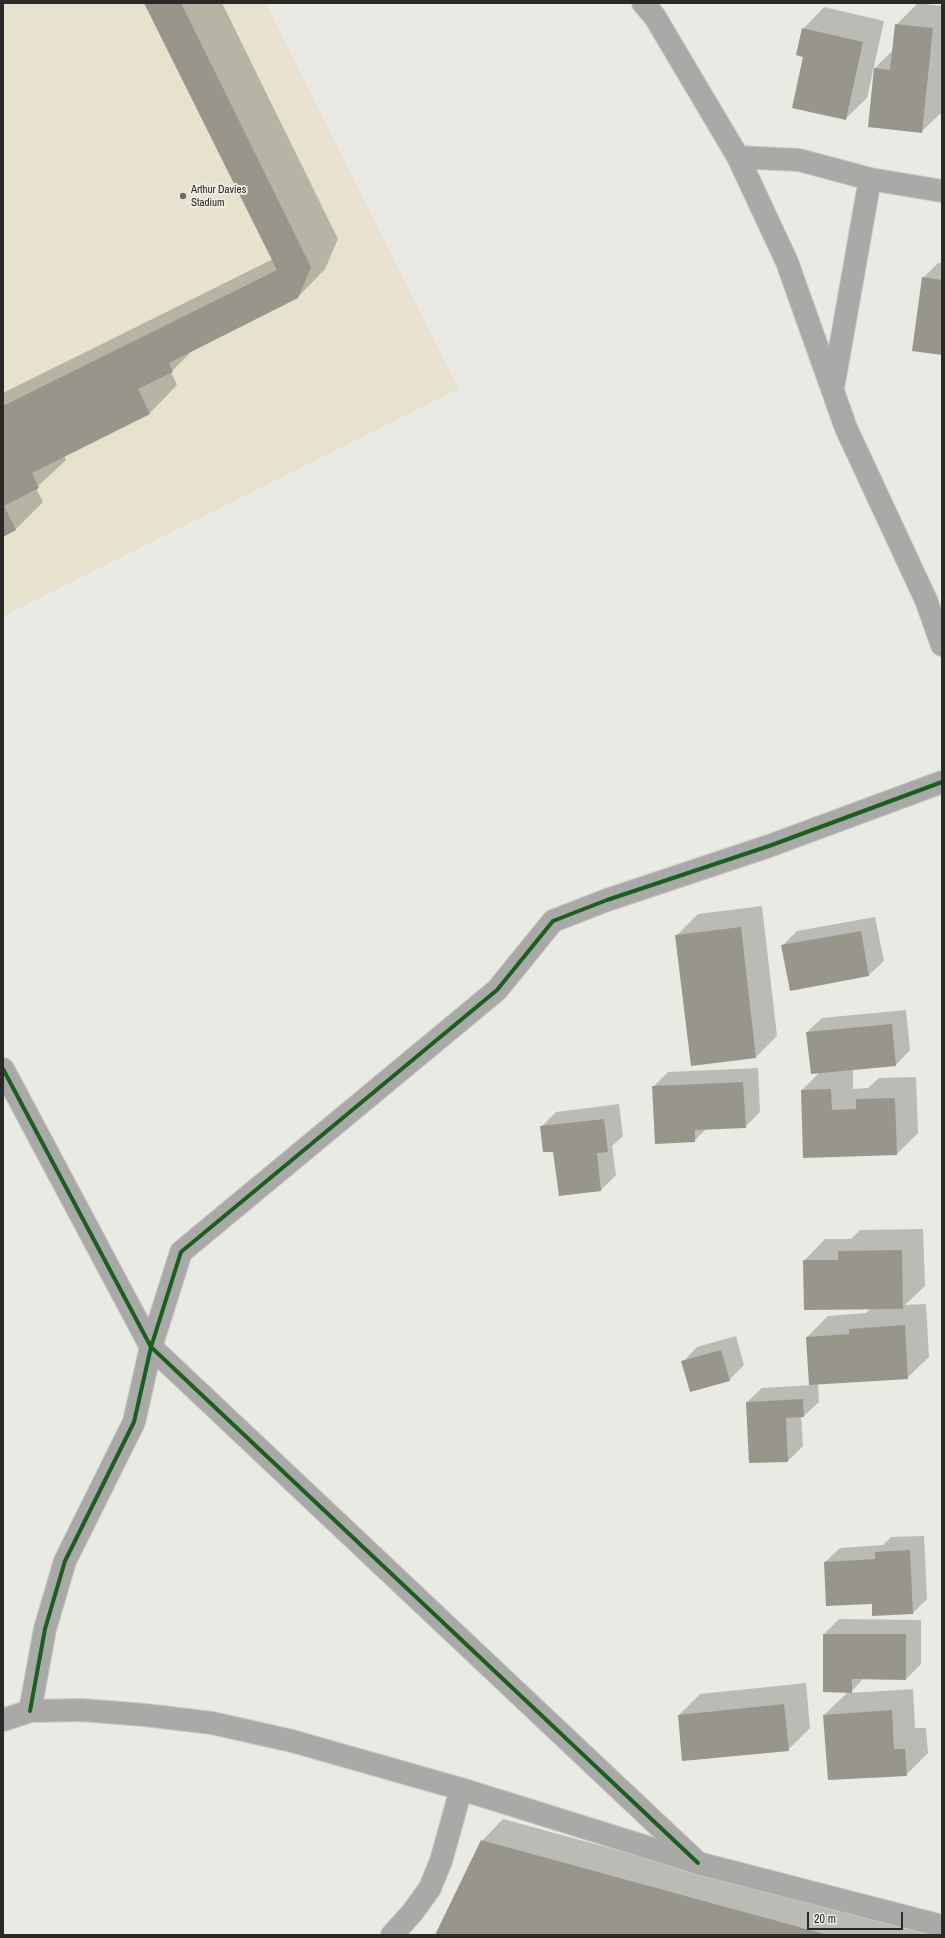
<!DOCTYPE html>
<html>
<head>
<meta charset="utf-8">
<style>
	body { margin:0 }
	#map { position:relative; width:945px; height:1938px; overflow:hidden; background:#eaeae4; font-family:"Archivo Narrow",sans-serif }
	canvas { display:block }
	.frame { position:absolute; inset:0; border:4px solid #2a2925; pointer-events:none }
	.scale { position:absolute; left:807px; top:1912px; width:96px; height:18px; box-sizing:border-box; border:2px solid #2a2925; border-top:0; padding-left:5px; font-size:12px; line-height:14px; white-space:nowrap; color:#2a2925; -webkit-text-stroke:3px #eeece0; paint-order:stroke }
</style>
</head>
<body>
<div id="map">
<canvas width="945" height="1938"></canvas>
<div class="frame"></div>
<div class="scale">20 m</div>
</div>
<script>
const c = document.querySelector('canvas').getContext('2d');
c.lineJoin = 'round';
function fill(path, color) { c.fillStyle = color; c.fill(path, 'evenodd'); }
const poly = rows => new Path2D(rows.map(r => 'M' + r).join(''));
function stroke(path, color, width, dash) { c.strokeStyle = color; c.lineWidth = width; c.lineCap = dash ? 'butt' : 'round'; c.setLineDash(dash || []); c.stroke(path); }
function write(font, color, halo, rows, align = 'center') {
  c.font = font + ' "Archivo Narrow",sans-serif'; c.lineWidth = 4; c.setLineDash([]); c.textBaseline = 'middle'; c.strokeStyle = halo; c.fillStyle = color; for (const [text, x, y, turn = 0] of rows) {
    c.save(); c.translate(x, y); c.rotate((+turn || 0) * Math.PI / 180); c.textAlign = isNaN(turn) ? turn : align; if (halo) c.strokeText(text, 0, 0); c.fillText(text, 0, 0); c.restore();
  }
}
const green = poly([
	[3,3,266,3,459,389,3,616]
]);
const shadow = poly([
	[145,3,222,3,338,239,325,269,298,297,195,348,171,372,177,385,150,413,64,455,66,460,36,488,43,502,15,530,3,536,3,393,273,259],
	[918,3,942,6,942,112,921,132,875,68,893,50,896,25],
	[824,7,884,21,867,98,845,119,804,56,803,29],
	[938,263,942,263,942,354,923,278],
	[762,906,777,1036,756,1057,676,936,698,914],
	[875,917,884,961,869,975,791,990,782,946,797,931],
	[906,1010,910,1050,896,1065,853,1069,853,1089,868,1088,879,1078,916,1077,918,1133,897,1154,802,1090,820,1072,807,1032,822,1018],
	[758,1068,760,1112,745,1127,707,1128,694,1141,654,1086,668,1072],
	[619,1104,623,1136,612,1146,616,1175,601,1190,560,1195,554,1150,541,1127,556,1112],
	[923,1229,925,1286,905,1305,926,1304,929,1357,907,1378,818,1383,819,1402,804,1416,801,1416,803,1446,788,1461,747,1402,762,1388,810,1385,807,1337,828,1316,866,1313,871,1308,804,1261,825,1239,851,1239,860,1230],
	[736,1336,744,1365,729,1380,683,1362,697,1347],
	[924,1536,927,1599,913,1613,873,1603,825,1562,840,1548,883,1545,891,1537],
	[839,1619,921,1620,921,1664,906,1679,864,1678,850,1693,913,1689,915,1728,926,1728,928,1753,906,1775,824,1715,848,1692,824,1691,824,1634],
	[806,1683,810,1728,788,1750,679,1715,700,1694],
	[503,1819,929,1935,436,1935,482,1841]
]);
const building = poly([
	[144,3,181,3,311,267,298,298,169,363,173,372,138,389,150,414,32,473,39,488,4,506,16,530,3,537,3,502,5,501,3,496,3,406,277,270],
	[895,24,933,28,922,133,868,127,874,68,890,70],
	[802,28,863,42,846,120,792,108,803,57,796,55],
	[922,277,942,280,942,355,912,351],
	[741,927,756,1058,691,1066,675,935],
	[861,931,869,976,790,991,781,945],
	[892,1024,896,1066,811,1074,806,1032],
	[743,1082,746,1128,695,1130,695,1142,655,1144,652,1086],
	[831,1089,832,1110,856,1109,856,1099,895,1098,897,1155,803,1158,801,1090],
	[604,1119,608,1152,597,1153,601,1191,559,1196,553,1152,543,1152,540,1126],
	[902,1250,903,1309,804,1310,803,1260,838,1260,838,1251],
	[905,1325,908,1379,809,1385,806,1337,849,1334,849,1329],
	[721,1350,730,1381,690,1392,681,1361],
	[803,1399,804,1417,786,1418,788,1462,749,1463,746,1402],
	[910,1550,913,1614,872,1616,872,1604,826,1606,824,1562,875,1559,875,1552],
	[823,1634,906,1634,906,1680,852,1679,852,1693,823,1692],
	[784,1704,789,1751,682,1761,678,1715],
	[892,1710,894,1749,905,1749,907,1776,828,1780,823,1715],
	[481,1840,828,1935,435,1935]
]);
const minor = poly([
	[643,3,655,17,738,157,787,262,846,428,926,600,942,645],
	[738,157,799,160,870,179,942,191],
	[833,388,870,179],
	[3,1069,151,1347,698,1863],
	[30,1711,45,1629,65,1561,134,1422,151,1347,181,1252,497,990,553,921,607,900,769,846,942,782],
	[3,1720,30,1711,81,1710,145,1715,212,1723,292,1741,461,1789,698,1863,942,1926],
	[392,1935,412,1913,430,1888,441,1861,461,1789]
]);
const cycleway = poly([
	[3,1069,151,1347,698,1863],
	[30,1711,45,1629,65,1561,134,1422,151,1347,181,1252,497,990,553,921,607,900,769,846,942,782]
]);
const markers = [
	[183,196,4,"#6d6d68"]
];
const poiNames = [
	["Arthur Davies",191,190],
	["Stadium",191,203]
];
fill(green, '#e6e2ce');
fill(shadow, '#0003');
fill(building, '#98958a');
stroke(minor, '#c7c6c2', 24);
stroke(minor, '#a9a9a7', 22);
stroke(cycleway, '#1b5e20', 4);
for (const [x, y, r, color] of markers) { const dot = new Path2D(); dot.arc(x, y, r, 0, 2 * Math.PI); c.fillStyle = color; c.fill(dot); stroke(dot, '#eeece0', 1.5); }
write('11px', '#2a2925', '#eeece0', poiNames, 'left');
</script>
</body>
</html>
